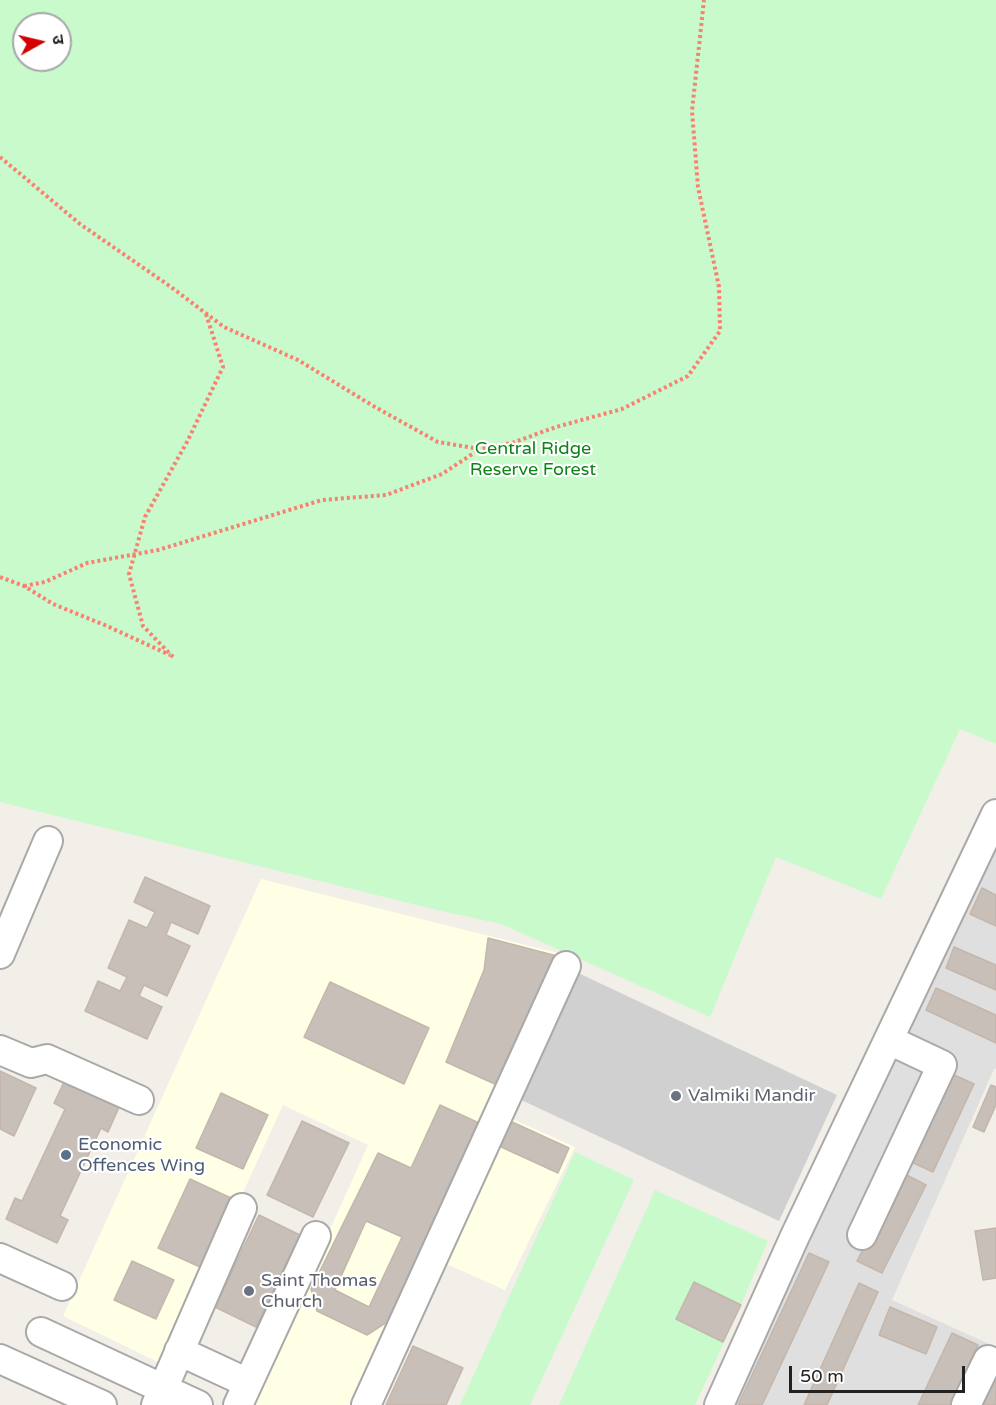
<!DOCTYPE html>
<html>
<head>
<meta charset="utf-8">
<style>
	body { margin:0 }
	#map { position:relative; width:996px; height:1405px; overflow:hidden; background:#f2efe9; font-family:"Varela Round","Noto Sans Devanagari",sans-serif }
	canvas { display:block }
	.north { position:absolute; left:12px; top:12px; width:60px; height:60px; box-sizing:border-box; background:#fff; border:2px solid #a7a7a7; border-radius:50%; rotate:82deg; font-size:16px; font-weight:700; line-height:24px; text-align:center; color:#222 }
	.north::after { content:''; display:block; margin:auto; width:21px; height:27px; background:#d40000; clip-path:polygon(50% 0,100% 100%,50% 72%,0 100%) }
	.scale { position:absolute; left:789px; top:1366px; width:176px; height:27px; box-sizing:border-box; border:3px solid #222; border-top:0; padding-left:8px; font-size:18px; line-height:21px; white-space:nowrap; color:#222; -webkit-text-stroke:4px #fff; paint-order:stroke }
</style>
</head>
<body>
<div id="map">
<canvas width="996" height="1405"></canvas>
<div class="north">उ</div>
<div class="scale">50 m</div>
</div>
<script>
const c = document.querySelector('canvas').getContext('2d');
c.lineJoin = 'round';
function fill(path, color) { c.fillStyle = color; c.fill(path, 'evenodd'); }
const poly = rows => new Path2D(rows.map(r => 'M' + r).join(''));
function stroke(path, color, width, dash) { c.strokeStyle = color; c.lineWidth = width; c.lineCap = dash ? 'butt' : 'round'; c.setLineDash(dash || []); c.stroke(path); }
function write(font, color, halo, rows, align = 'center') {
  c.font = font + ' "Varela Round",sans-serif'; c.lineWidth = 4.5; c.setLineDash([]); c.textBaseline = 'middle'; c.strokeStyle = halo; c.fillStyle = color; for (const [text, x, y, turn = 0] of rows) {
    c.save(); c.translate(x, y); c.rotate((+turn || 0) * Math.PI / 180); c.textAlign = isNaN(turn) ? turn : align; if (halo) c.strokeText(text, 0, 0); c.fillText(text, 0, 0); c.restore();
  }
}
const residential = poly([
	[996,843,996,1069,994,1069,892,1300,996,1347,996,1405,733,1405]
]);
const education = poly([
	[261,879,562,954,506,1116,575,1147,505,1290,442,1262,375,1405,251,1405,368,1145,283,1105,164,1365,63,1316]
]);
const religious = poly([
	[574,971,837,1095,779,1221,515,1097]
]);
const park = poly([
	[0,0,996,0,996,744,960,729,881,899,776,857,710,1017,501,924,437,910,0,802],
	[24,24,60,24,60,60,24,60],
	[575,1152,634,1180,530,1405,460,1405],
	[655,1190,768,1241,741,1305,695,1405,559,1405]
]);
const building = poly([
	[145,877,210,906,198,934,171,922,166,935,190,946,167,996,144,985,139,996,162,1007,147,1039,85,1011,98,981,120,991,127,977,108,968,129,920,147,928,155,912,134,902,145,877],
	[982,888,996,895,996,926,970,914,982,888],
	[488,938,557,956,497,1085,446,1062,484,970,488,938],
	[954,947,996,965,996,990,946,968,954,947],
	[330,982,429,1028,404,1084,304,1037,330,982],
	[936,988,996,1015,996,1043,926,1010,936,988],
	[0,1071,36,1088,14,1136,0,1129,0,1071],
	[948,1072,974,1084,933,1172,907,1160,948,1072],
	[65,1080,120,1105,108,1132,101,1128,60,1216,68,1220,57,1243,6,1219,15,1198,22,1201,65,1109,54,1103,65,1080],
	[991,1085,996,1087,996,1105,984,1132,973,1127,991,1085],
	[221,1093,268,1115,243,1169,196,1148,221,1093],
	[440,1105,479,1123,387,1322,367,1335,317,1311,311,1289,378,1153,411,1168,440,1105],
	[366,1221,402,1237,369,1307,335,1290,366,1221],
	[302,1121,349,1143,313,1217,267,1195,302,1121],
	[510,1121,569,1148,558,1173,499,1146,510,1121],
	[901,1172,926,1185,882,1273,857,1261,901,1172],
	[190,1179,231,1198,200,1267,158,1248,190,1179],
	[259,1215,300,1235,256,1327,215,1307,259,1215],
	[996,1228,996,1278,983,1280,975,1231,996,1228],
	[809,1253,829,1262,762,1405,738,1405,809,1253],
	[132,1261,174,1280,156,1319,114,1300,132,1261],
	[694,1282,741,1305,723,1342,676,1319,694,1282],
	[859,1283,878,1292,827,1405,804,1405,859,1283],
	[890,1307,937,1327,926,1354,879,1335,890,1307],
	[952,1333,978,1345,950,1405,918,1405,952,1333],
	[413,1346,463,1368,446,1405,386,1405,413,1346],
	[996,1361,996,1405,976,1405,996,1361]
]);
const path = poly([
	[0,157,80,224,171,287,224,327,298,360,375,407,438,442,480,449,512,443,556,427,622,409,688,376,720,331,719,287,698,187,692,111,704,0],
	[0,577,24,586,53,604,107,626,170,655],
	[24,586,45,582,87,563,158,550,322,500,386,495,442,474,480,449],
	[173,657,143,626,129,574,145,517,187,442,223,367,206,314]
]);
const minor = poly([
	[0,954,48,841],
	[0,1050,31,1063,47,1059,139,1100],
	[862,1235,942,1065,889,1040],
	[0,1258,62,1286],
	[41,1332,198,1405],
	[179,1351,248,1383],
	[0,1359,102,1405],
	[156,1405,242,1208],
	[238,1405,316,1236],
	[366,1405,566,966],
	[719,1405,795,1236,996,814],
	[966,1405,988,1360]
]);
const markers = [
	[676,1096,6,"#6b7280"],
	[66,1155,6,"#5c6f8a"],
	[249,1291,6,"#6b7280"]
];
const parkNames = [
	["Central Ridge",533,449],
	["Reserve Forest",533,470]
];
const worshipNames = [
	["Valmiki Mandir",688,1096],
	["Saint Thomas",261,1281],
	["Church",261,1302]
];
const serviceNames = [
	["Economic",78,1145],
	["Offences Wing",78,1166]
];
fill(residential, '#e0dfdf');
fill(education, '#ffffe5');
fill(religious, '#d0d0d0');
fill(park, '#c8facc');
fill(building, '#c7bfb8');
stroke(building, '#c4b6ab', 1.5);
stroke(minor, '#a9a9a9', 32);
stroke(path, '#fa8072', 4, [3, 3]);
stroke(minor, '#fff', 28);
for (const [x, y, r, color] of markers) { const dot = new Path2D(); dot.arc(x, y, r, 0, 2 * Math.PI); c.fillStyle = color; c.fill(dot); stroke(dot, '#fff', 2); }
write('18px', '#0c8416', '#fff', parkNames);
write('18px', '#5b616d', '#fff', worshipNames, 'left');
write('18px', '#4e5e75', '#fff', serviceNames, 'left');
</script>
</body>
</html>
